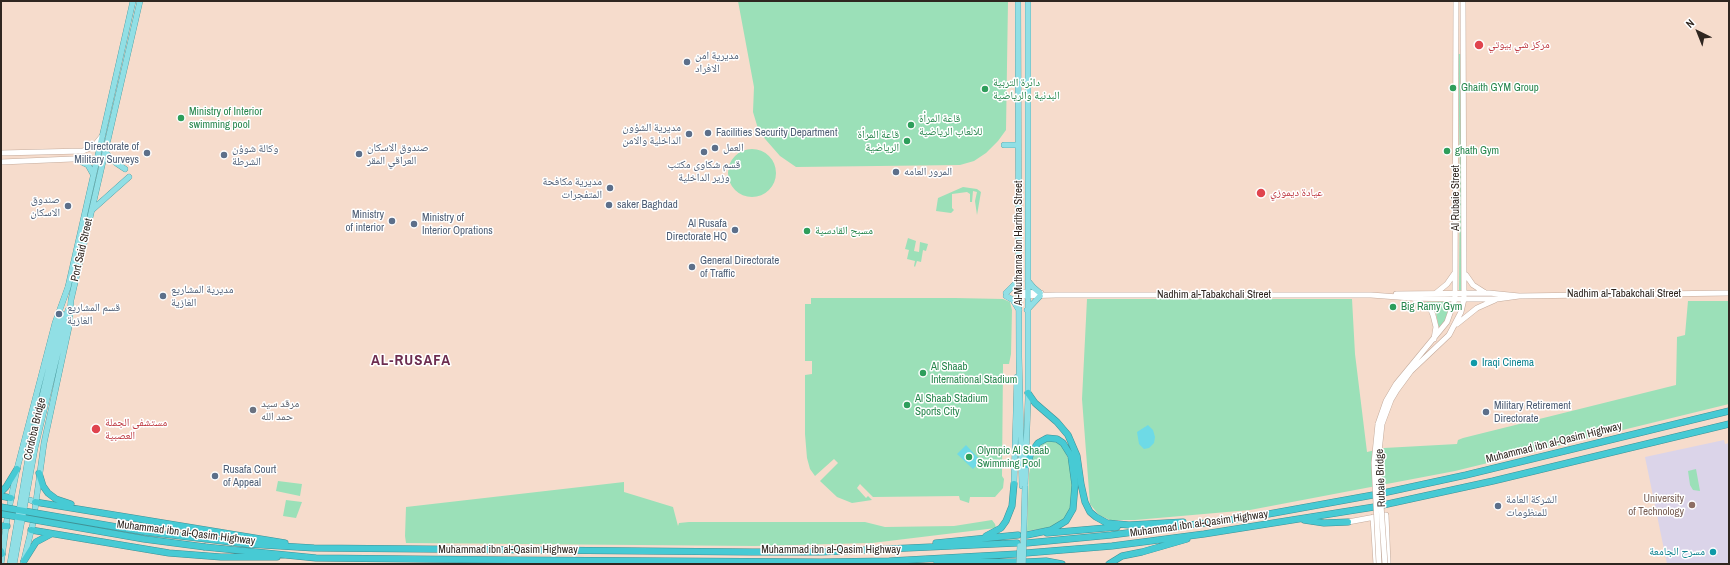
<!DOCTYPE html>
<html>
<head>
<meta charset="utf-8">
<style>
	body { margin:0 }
	#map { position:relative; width:1730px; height:565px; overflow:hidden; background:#f6dccc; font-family:"Archivo Narrow",sans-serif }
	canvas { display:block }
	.frame { position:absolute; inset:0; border:2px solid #2f2620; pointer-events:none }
	.north { position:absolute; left:1678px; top:12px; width:40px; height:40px; -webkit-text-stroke:3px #fff; paint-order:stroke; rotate:317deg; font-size:11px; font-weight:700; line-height:16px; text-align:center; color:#2f2620 }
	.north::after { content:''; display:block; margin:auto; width:14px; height:18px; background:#2f2620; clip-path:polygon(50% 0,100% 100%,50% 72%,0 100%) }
</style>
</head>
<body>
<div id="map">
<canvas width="1730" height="565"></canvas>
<div class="frame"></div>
<div class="north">N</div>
</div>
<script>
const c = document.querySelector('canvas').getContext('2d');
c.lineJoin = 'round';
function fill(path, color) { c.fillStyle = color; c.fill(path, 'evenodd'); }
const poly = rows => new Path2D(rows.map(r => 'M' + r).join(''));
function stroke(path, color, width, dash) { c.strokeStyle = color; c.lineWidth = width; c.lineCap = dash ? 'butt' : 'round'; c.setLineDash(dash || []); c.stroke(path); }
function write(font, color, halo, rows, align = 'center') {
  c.font = font + ' "Archivo Narrow","Noto Naskh Arabic",sans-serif'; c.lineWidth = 3; c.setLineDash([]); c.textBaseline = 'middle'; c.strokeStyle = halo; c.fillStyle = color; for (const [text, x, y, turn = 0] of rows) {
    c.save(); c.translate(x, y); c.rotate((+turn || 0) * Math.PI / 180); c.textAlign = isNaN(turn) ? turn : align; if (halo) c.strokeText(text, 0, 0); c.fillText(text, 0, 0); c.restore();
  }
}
const industrial = poly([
	[1724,440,1725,444,1729,443,1729,564,1667,564,1645,457]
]);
const green = poly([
	[738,1,1008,1,1006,130,998,141,986,153,974,161,960,165,796,167,780,156,759,132,753,112,754,87],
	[1458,54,1461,54,1461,290,1460,291,1459,290,1460,178],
	'728 173a24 24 0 1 1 48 0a24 24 0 1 1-48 0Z',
	[963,187,977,189,981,192,977,215,975,201,977,192,973,191,972,202,970,202,970,194,967,192,952,194,952,208,954,210,951,213,936,211,938,198],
	[908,238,916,241,914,251,919,252,920,242,928,244,926,251,923,250,921,262,917,261,915,267,914,266,915,261,907,259,909,250,905,249],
	[811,298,955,298,1003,299,1010,302,1012,310,1011,354,1009,364,1003,364,1002,476,1004,479,1003,488,995,497,970,497,969,503,960,500,959,496,873,497,860,484,857,488,866,498,868,496,872,500,852,503,837,497,820,481,838,463,834,459,815,476,810,469,807,458,805,434,805,375,812,374,812,361,805,361,805,304,811,304],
	[1087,299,1352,299,1355,354,1367,452,1384,448,1457,444,1458,440,1463,438,1676,385,1677,337,1685,335,1688,301,1729,301,1729,404,1455,471,1250,510,1135,520,1110,520,1099,515,1090,504,1082,399],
	[1451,301,1446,319,1439,329,1436,313,1425,302],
	[1047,441,1054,441,1062,446,1069,460,1073,487,1071,507,1064,519,1051,527,1027,531,1029,474,1032,460,1038,448],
	[1696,469,1700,491,1693,490,1690,485,1688,471],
	[278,481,302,484,300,496,276,491],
	[624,482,624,492,673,507,678,526,679,523,689,522,865,522,885,527,954,526,992,520,995,524,996,528,872,543,755,546,406,543,405,536,406,507],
	[286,500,302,502,296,518,283,516]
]);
const water = poly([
	[1148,425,1153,430,1155,437,1154,443,1149,448,1144,449,1139,444,1137,432],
	[966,445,981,461,973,469,957,454]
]);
const secondary = poly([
	[1,153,83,151,94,146,102,136],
	[1,162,96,158],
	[1466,275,1473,285,1484,292],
	[1019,292,1041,293],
	[1436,293,1447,284,1454,274],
	[1396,294,1489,293,1519,296,1729,293],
	[1019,296,1056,295,1371,295,1411,298,1455,299,1497,299,1519,296],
	[1414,299,1431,310,1433,315,1436,327,1434,339],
	[1457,324,1477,308,1495,300],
	[1378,424,1386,401,1396,384,1447,322,1455,299,1456,1],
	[1382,424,1391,400,1397,390,1411,371,1449,335,1461,312,1464,299,1463,1],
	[1383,515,1386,515,1388,564],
	[1373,517,1376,564],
	[1348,522,1375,517]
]);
const primary = poly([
	[1018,1,1019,357,1022,486],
	[1004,145,1018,145],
	[105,152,116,163,125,169],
	[78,160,88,165,93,174],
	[92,210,129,177],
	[1028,281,1033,287,1040,293],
	[1006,293,1019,280],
	[1006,296,1013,300,1019,310],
	[1027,310,1040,296],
	[30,447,62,314],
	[35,448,68,310],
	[1014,484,1017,377],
	[1025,485,1028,399,1028,1],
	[30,500,35,502],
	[10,504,17,469,55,323,68,287,133,1],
	[35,509,44,443,69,327,71,300,140,1],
	[1,564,7,519],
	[23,564,33,523]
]);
const highway = poly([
	[1028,393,1035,403,1057,422,1068,435,1077,456,1081,484,1085,502,1090,512,1096,517,1107,523,1129,525,1183,522],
	[39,473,43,486,48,493,56,499,71,504],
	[1,492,6,487,17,469],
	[1383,493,1466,475,1729,411],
	[1,496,11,498],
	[35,502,285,543],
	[1383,505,1493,481,1729,424],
	[1304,520,1324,523,1348,522],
	[1,526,7,526],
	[31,530,169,553,221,557,277,557],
	[1047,533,1117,527],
	[1027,535,1051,530,1066,521,1073,509,1075,485,1071,456,1063,443,1057,439,1047,438,1038,443,1031,453,1027,465],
	[986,536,1001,528,1006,521,1012,506,1014,484],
	[206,539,247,544,314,548,752,552,821,552,1017,543],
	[936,543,1018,535],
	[1027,543,1111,535,1252,517,1373,495],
	[205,547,316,558,510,560,821,562,889,561,1017,554],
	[1,551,2,554],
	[1026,553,1112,546,1204,534,1374,507],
	[24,561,36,542,51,534],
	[937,562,1017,562],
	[1026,562,1046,561,1062,564],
	[1109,564,1122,556,1142,552,1187,539]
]);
const secondaryBridge = poly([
	[1378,424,1374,463,1379,564],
	[1382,424,1378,461,1385,564]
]);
const primaryBridge = poly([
	[10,564,30,447],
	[14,564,35,448],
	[1019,564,1020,546],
	[1023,564,1025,486]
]);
const highwayBridge = poly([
	[1,507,146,532,206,539],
	[1,514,144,539,205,547]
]);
const markers = [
	[1479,45,5,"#e0444e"],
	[687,62,4,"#5c6f8a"],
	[1453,88,4,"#2e9e5b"],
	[985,89,4,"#2e9e5b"],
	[181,118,4,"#2e9e5b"],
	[911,125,4,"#2e9e5b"],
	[708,133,4,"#5c6f8a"],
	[689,134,4,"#5c6f8a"],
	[907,141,4,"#2e9e5b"],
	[715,148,4,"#5c6f8a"],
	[1447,151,4,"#2e9e5b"],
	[704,152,4,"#5c6f8a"],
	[147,153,4,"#5c6f8a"],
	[359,154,4,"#5c6f8a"],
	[224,155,4,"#5c6f8a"],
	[896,172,4,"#5c6f8a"],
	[610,188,4,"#5c6f8a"],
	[1261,193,5,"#e0444e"],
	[609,205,4,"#5c6f8a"],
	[68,206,4,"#5c6f8a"],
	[392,221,4,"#5c6f8a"],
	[414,224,4,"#5c6f8a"],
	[735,230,4,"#5c6f8a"],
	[807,231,4,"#2e9e5b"],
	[692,267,4,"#5c6f8a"],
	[163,296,4,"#5c6f8a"],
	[1393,307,4,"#2e9e5b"],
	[59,314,4,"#5c6f8a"],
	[1474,363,4,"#0f9aa8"],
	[923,373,4,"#2e9e5b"],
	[907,405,4,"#2e9e5b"],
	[253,410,4,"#6b7280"],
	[1486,412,4,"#5c6f8a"],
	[96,429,5,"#e0444e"],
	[969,457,4,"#2e9e5b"],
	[215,476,4,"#5c6f8a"],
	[1692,505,4,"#8d6e63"],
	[1498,506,4,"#5c6f8a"],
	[1713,552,4,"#0f9aa8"]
];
const healthNames = [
	["مركز شي بيوتي",1488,45],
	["عيادة ديموزي",1270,193],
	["مستشفى الجملة",105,423],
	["العصبية",105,436]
];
const serviceNames = [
	["مديرية امن",695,56],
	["الافراد",695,69],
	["مديرية الشؤون",681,128,"right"],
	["الداخلية والامن",681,141,"right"],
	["Facilities Security Department",716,133],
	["Directorate of",139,147,"right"],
	["Military Surveys",139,160,"right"],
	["صندوق الاسكان",367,148],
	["العراقي المقر",367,161],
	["العمل",723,148],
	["وكالة شوؤن",232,149],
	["الشرطة",232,162],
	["قسم شكاوى مكتب",704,165,"center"],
	["وزير الداخلية",704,178,"center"],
	["المرور العامه",904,172],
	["مديرية مكافحة",602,182,"right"],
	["المتفجرات",602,195,"right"],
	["صندوق",60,200,"right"],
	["الاسكان",60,213,"right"],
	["saker Baghdad",617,205],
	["Ministry",384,215,"right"],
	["of interior",384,228,"right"],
	["Ministry of",422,218],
	["Interior Oprations",422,231],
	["Al Rusafa",727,224,"right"],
	["Directorate HQ",727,237,"right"],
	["General Directorate",700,261],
	["of Traffic",700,274],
	["مديرية المشاريع",171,290],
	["الغازية",171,303],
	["قسم المشاريع",67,308],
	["الغازية",67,321],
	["Military Retirement",1494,406],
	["Directorate",1494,419],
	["Rusafa Court",223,470],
	["of Appeal",223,483],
	["الشركة العامة",1506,500],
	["للمنظومات",1506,513]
];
const leisureNames = [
	["دائرة التربية",993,83],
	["البدنية والرياضية",993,96],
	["Ghaith GYM Group",1461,88],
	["Ministry of Interior",189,112],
	["swimming pool",189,125],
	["قاعة المرأة",919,119],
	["للالعاب الرياضية",919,132],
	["قاعة المرأة",899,135,"right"],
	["الرياضية",899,148,"right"],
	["ghath Gym",1455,151],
	["مسبح القادسية",815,231],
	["Big Ramy Gym",1401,307],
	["Al Shaab",931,367],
	["International Stadium",931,380],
	["Al Shaab Stadium",915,399],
	["Sports City",915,412],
	["Olympic Al Shaab",977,451],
	["Swimming Pool",977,464]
];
const streetNames = [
	["Al Rubaie Street",1456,198,-90],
	["Al-Muthanna ibn Haritha Street",1019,243,-90],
	["Port Said Street",82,250,-77],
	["Nadhim al-Tabakchali Street",1624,294],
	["Nadhim al-Tabakchali Street",1214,295],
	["Córdoba Bridge",35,429,-77],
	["Muhammad ibn al-Qasim Highway",1554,443,-14],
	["Rubaie Bridge",1381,478,-92],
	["Muhammad ibn al-Qasim Highway",1199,524,-8],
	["Muhammad ibn al-Qasim Highway",186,533,7],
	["Muhammad ibn al-Qasim Highway",508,550],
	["Muhammad ibn al-Qasim Highway",831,550]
];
const cultureNames = [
	["Iraqi Cinema",1482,363],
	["مسرح الجامعة",1705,552,"right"]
];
const worshipNames = [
	["مرقد سيد",261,404],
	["حمد الله",261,417]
];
const educationNames = [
	["University",1684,499],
	["of Technology",1684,512]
];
const districtNames = [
	["AL-RUSAFA",411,361]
];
fill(industrial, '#dbd4e9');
fill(green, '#9be0b8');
fill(water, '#6edae6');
stroke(secondary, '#c4ab9c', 6);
stroke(primary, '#3f9195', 6);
stroke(highway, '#3f9195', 7);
stroke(secondary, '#fff', 5);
stroke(primary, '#91dfe5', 5.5);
stroke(highway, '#47cad4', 6);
stroke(secondaryBridge, '#c4ab9c', 6, []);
stroke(primaryBridge, '#3f9195', 6, []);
stroke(highwayBridge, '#3f9195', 7, []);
stroke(secondaryBridge, '#fff', 5);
stroke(primaryBridge, '#91dfe5', 5.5);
stroke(highwayBridge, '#47cad4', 6);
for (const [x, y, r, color] of markers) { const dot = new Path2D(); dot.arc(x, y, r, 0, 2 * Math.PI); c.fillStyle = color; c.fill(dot); stroke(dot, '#fff', 1.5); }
write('11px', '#be3a42', '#fff', healthNames, 'left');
write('11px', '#4e5e75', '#fff', serviceNames, 'left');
write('11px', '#27864d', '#fff', leisureNames, 'left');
write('11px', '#2f2620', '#fff', streetNames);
write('11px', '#0d838f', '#fff', cultureNames, 'left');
write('11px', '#5b616d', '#fff', worshipNames, 'left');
write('11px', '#785e54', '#fff', educationNames, 'right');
c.letterSpacing = '1px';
write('bold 15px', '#6c2d50', '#fff', districtNames);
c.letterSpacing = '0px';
</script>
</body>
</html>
